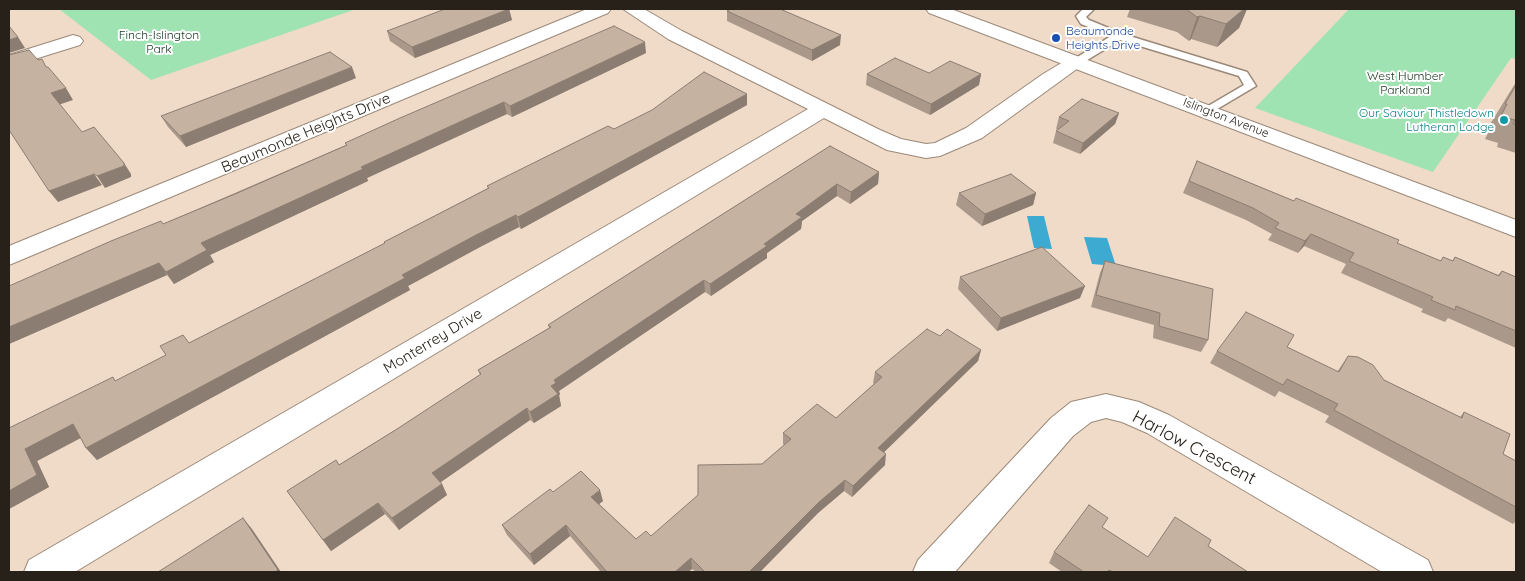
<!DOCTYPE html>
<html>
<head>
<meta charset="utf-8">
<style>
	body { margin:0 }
	#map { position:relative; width:1525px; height:581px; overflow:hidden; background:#f0dbc9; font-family:Quicksand,sans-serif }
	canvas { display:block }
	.frame { position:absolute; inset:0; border:10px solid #28211a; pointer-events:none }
</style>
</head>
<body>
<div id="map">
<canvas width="1525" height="581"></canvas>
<div class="frame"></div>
</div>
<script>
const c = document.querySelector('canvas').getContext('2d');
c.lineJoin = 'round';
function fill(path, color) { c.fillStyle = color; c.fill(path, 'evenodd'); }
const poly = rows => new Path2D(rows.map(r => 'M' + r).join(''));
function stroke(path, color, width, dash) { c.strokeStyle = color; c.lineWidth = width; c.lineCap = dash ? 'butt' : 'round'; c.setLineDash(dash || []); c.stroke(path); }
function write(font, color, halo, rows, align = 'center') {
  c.font = font + ' Quicksand,sans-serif'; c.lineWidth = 4; c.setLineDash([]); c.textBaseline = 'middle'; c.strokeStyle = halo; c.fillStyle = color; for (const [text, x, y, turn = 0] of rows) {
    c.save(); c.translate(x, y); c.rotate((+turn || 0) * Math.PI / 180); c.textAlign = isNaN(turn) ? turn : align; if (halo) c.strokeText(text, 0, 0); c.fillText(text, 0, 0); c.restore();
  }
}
const green = poly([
	[59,9,356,9,151,80],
	[1349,9,1516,9,1516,59,1511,58,1433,172,1255,108]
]);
const water = poly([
	[1027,216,1044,216,1052,249,1034,248],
	[1084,237,1107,238,1116,266,1092,264]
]);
const service = poly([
	[1083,9,1094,9,1086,17,1089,20,1123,34,1247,72,1256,86,1207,115,1201,111,1203,109,1244,85,1239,76,1120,40,1079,65,1071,65,1071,61,1111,36,1081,24,1076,16,1083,9]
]);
const minor = poly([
	[587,9,611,9,608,13,9,265,9,246,587,9],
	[623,9,644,9,682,31,880,130,901,139,926,144,935,143,966,128,1043,74,1068,59,1082,59,1085,63,982,138,940,156,926,158,887,150,824,118,75,572,24,572,29,560,808,109,668,39,623,9],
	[73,35,80,37,83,41,80,45,9,67,9,55,73,35],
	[1106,394,1139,402,1169,415,1428,560,1433,572,1382,572,1147,433,1122,422,1106,418,1091,422,1073,436,955,572,913,572,918,560,1051,418,1071,402,1106,394]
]);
const secondary = poly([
	[926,9,951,9,1516,220,1516,237,929,13,926,9]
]);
const wall = poly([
	[509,9,512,20,415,58,390,41,387,31],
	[1130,9,1247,9,1239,28,1217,47,1191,39,1189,41,1177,32,1127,17],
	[727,11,840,45,812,61,727,21],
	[646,53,512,117,507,114,467,131,367,178,368,181,210,255,214,262,174,284,167,275,9,344,163,224,346,145,345,143],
	[929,73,981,74,979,85,930,115,866,85,867,74],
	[356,78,186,147,168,127,161,116],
	[1516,82,1516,153,1497,147,1498,143,1485,139,1491,127,1489,126],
	[747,94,747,105,521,229,519,227,480,247,408,286,410,290,97,460,86,448,81,438,37,461,49,487,9,509,9,428,116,381,166,355,189,343,384,244,384,242,488,188,487,186,614,129],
	[1119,113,1115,124,1080,154,1053,143,1056,131,1058,130,1056,129,1059,117],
	[830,146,879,172,878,184,850,204,837,196,802,221,801,229,767,253,767,258,711,296,705,292,559,391,560,395,559,395,561,406,534,423,530,420,441,482,447,495,399,530,385,514,331,551,287,491,339,465,397,429,480,375,478,370,549,328,548,325],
	[1197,161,1441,261,1443,257,1452,261,1455,257,1498,275,1502,271,1516,277,1516,348,1448,318,1445,322,1421,312,1423,309,1341,273,1346,264,1304,246,1298,253,1268,240,1272,234,1246,220,1183,193],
	[959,193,1036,193,1033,205,982,226,956,205],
	[1105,261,1208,340,1201,352,1153,338,1154,325,1091,307,1100,273],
	[960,277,1080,298,997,331,958,289],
	[940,336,981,350,978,361,884,452,885,465,852,497,844,491,818,513,760,572,696,572,692,569,688,572,601,572,570,536,534,565,507,535,502,525,553,492,603,501,599,504,636,539,651,536,762,464,784,445,783,444,783,433,836,418,874,384,873,383,875,372],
	[1287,347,1337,372,1348,356,1384,380,1460,417,1464,412,1503,454,1516,461,1516,521,1513,524,1325,422,1329,416,1279,391,1275,397,1210,363,1217,351],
	[1103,528,1148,557,1208,546,1248,572,1062,572,1049,563,1054,552]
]);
const shadedWall = poly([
	[509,9,512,20,415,58,412,47],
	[1244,9,1247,9,1239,28,1217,47,1226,24],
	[1200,16,1191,39,1189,41,1197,17],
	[841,35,840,45,812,61,812,50],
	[18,37,25,48,9,53,9,40],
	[645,42,646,53,512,117,510,106],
	[352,67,356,78,186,147,180,136],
	[981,74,979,85,930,115,931,104],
	[66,88,73,100,58,105,51,93],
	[747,94,747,105,521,229,518,217],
	[504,102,507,114,367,178,368,181,210,255,214,262,174,284,166,272,201,243,361,167],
	[1119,113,1115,124,1080,154,1083,143],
	[124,163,131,174,131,177,105,188,97,176],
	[879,172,878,184,850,204,851,192],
	[94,174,102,185,58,202,49,191],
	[837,184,837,196,802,221,801,229,767,253,767,258,711,296,710,284,764,244,796,214],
	[1036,193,1033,205,982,226,985,214],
	[516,215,519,227,480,247,408,286,410,290,97,460,86,448,402,275,476,235],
	[1311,234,1304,246,1298,253,1305,241],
	[159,263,167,275,9,344,9,327],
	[704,280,705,292,559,391,560,395,559,395,561,406,534,423,530,412,551,386,554,380],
	[1085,286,1080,298,997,331,1001,318],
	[981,350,978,361,877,459,878,448],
	[527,408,530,420,438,484,432,473],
	[73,424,84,436,37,461,49,487,9,509,9,491,25,449],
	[886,454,885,465,852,497,853,486],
	[845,480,844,491,818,513,760,572,749,572,819,502],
	[442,484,447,495,399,530,392,518],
	[600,490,603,501,594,508,591,497],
	[378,503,385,514,331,551,323,540],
	[243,518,252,529,281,572,275,572],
	[566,525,570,536,534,565,530,554],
	[691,558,692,569,688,572,675,572]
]);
const building = poly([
	[445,9,509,9,412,47,387,31,445,9],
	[731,9,780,9,841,35,812,50,727,11,731,9],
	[1184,9,1244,9,1226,24,1200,16,1197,17,1186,9,1184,9],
	[9,26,18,37,9,40,9,26],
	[614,26,645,42,510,106,504,102,464,120,361,167,363,169,201,243,207,250,166,272,159,263,9,327,9,286,111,241,161,221,163,224,235,194,347,145,345,143,400,118,614,26],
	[29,50,38,60,42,59,46,67,48,67,66,88,51,93,82,132,94,127,124,163,124,166,97,176,94,174,49,191,9,130,9,55,29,50],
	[330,52,352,67,180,136,161,116,330,52],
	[895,58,929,73,950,61,981,74,931,104,867,74,895,58],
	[704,72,747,94,518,217,516,215,476,235,402,275,405,278,86,448,73,424,25,449,37,475,9,491,9,428,113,377,115,381,166,355,160,346,183,335,189,343,385,243,384,242,489,188,487,186,608,126,614,129,652,110,704,72],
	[1516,85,1516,124,1513,124,1515,120,1501,116,1507,104,1505,104,1516,85],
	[1082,99,1119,113,1083,143,1056,131,1069,121,1059,117,1082,99],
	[830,146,879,172,851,192,837,184,796,214,802,217,764,244,767,246,710,284,704,280,554,380,556,383,551,386,558,394,530,412,527,408,432,473,442,484,392,518,378,503,323,540,287,491,336,460,339,465,397,429,481,374,478,370,551,327,548,325,830,146],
	[1197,161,1294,201,1296,198,1399,240,1397,243,1441,261,1443,257,1453,261,1455,257,1499,276,1502,271,1516,277,1516,331,1456,306,1455,310,1431,300,1433,297,1349,261,1354,253,1311,234,1305,241,1275,228,1279,223,1253,208,1189,181,1197,161],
	[1011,174,1036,193,985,214,959,193,1011,174],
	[1042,247,1085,286,1001,318,960,277,1042,247],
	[1105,261,1213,289,1208,340,1159,326,1160,313,1096,295,1105,261],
	[1246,312,1294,335,1287,347,1339,372,1348,356,1358,357,1373,365,1384,380,1462,418,1464,412,1510,434,1503,454,1516,461,1516,507,1334,410,1338,404,1287,379,1283,385,1217,351,1246,312],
	[927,329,940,336,947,329,981,350,878,448,886,454,853,486,845,480,819,502,749,572,705,572,691,558,675,572,607,572,566,525,530,554,502,525,550,489,553,492,581,471,600,490,591,497,636,539,646,531,651,536,698,495,698,465,762,464,791,439,783,433,817,404,836,418,882,377,875,372,927,329],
	[1089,505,1108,518,1102,527,1148,557,1175,517,1211,540,1208,546,1248,572,1113,572,1109,570,1107,572,1084,572,1054,552,1089,505],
	[243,518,278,570,275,572,158,572,243,518]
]);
const markers = [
	[1056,38,5,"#1a4fb4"],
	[1504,120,5,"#0f9aa8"]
];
const farTransitnames = [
	["Beaumonde",1066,31],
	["Heights Drive",1066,45]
];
const farParknames = [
	["Finch-Islington",159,35],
	["Park",159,49],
	["West Humber",1405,76],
	["Parkland",1405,90]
];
const farCulturenames = [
	["Our Saviour Thistledown",1494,113],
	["Lutheran Lodge",1494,127]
];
const farStreetnames = [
	["Islington Avenue",1226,118,21]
];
const streetNames = [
	["Beaumonde Heights Drive",306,133,-23],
	["Monterrey Drive",433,341,-31]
];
const nearStreetnames = [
	["Harlow Crescent",1194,448,28]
];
fill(green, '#a0e3b3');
fill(water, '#3dabd1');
stroke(service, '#9b8978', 3);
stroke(minor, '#9b8978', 2);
stroke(secondary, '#9b8978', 2);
fill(service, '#fff');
fill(minor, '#fff');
fill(secondary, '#fff');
fill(wall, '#aa998a');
fill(shadedWall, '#8b7d71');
fill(building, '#c6b2a1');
stroke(building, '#8b7d71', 1);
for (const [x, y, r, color] of markers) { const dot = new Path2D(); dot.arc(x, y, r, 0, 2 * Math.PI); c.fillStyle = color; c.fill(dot); stroke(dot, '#fff', 2); }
write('12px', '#164399', '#fff', farTransitnames, 'left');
write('12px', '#11331d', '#fff', farParknames);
write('12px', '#0d838f', '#fff', farCulturenames, 'right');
write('12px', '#28211a', '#fff', farStreetnames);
write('15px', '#28211a', '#fff', streetNames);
write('18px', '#28211a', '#fff', nearStreetnames);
</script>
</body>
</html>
